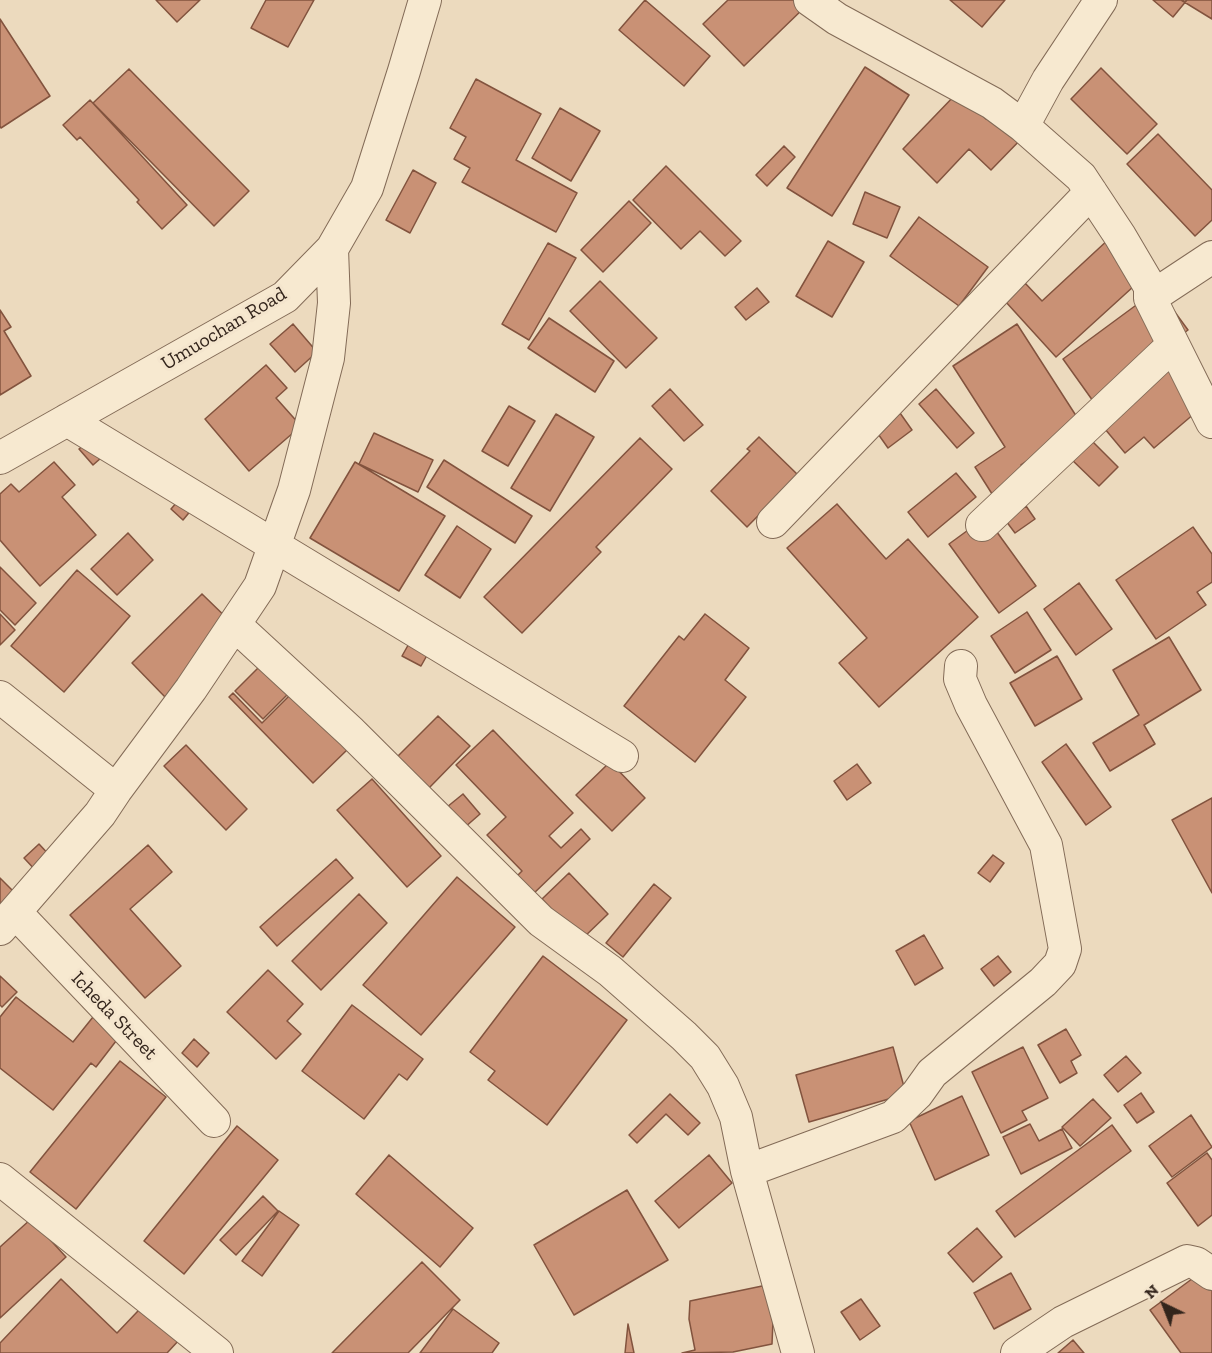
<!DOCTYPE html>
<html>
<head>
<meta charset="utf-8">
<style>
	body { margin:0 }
	#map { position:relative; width:1212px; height:1353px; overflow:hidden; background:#ecdabe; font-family:"Zilla Slab",serif }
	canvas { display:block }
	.north { position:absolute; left:1134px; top:1275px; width:60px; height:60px; -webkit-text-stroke:4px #f4e5cd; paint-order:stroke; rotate:317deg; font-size:16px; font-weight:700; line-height:24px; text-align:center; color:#33251c }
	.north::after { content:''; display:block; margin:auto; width:21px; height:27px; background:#33251c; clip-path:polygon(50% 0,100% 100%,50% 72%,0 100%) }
</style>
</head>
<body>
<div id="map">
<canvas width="1212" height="1353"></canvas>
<div class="north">N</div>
</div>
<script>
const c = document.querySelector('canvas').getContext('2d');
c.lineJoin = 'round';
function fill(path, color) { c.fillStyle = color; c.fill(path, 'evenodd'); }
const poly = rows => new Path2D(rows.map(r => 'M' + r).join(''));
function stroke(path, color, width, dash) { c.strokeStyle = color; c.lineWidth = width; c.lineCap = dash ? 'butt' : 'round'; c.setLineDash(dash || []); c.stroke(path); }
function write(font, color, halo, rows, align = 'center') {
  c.font = font + ' "Zilla Slab",serif'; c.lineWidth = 6; c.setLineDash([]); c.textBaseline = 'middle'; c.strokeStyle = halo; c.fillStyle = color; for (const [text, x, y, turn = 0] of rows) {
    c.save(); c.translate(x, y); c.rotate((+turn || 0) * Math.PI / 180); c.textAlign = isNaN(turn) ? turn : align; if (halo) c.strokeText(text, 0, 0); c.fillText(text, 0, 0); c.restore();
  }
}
const building = poly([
	[156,0,200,0,177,22,156,0],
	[266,0,314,0,288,47,251,28,266,0],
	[645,0,710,56,684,86,619,30,645,0],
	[728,0,801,0,806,6,744,66,703,24,728,0],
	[950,0,1005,0,982,27,950,0],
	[1153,0,1187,0,1173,17,1153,0],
	[1181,0,1212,0,1212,19,1181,0],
	[0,19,50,96,1,128,0,126,0,19],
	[865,67,909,95,832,216,787,188,865,67],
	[1101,68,1157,124,1127,154,1071,99,1101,68],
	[129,69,249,191,214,226,93,103,129,69],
	[476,79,541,114,516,160,577,193,556,232,462,182,470,168,454,159,466,137,450,128,476,79],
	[958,92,986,119,997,108,1025,135,991,170,969,149,937,183,903,149,958,92],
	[90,100,187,205,162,229,137,202,139,200,80,137,77,140,63,125,90,100],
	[560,108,600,131,571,181,532,158,560,108],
	[1158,134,1212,190,1212,220,1195,236,1127,164,1158,134],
	[784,146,795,157,767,186,756,175,784,146],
	[666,166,741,241,725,256,700,231,681,249,633,200,666,166],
	[413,170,436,183,410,233,386,220,413,170],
	[865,192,900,207,887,238,853,224,865,192],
	[629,201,651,223,603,272,581,250,629,201],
	[919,217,988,267,959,306,890,256,919,217],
	[1110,238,1145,276,1056,357,1005,301,1025,283,1042,301,1110,238],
	[828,241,864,262,832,317,796,296,828,241],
	[548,243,576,258,529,340,502,324,548,243],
	[600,281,657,338,626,368,570,311,600,281],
	[757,288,769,302,746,320,735,307,757,288],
	[1158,289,1188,330,1093,401,1063,359,1158,289],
	[0,310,11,327,4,331,31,376,0,395,0,310],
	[549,318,614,361,595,392,528,348,549,318],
	[293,324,317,352,295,372,270,344,293,324],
	[1017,324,1082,425,1021,465,1027,475,994,497,975,467,1005,447,953,366,1017,324],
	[266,365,287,388,276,398,301,426,249,471,205,419,266,365],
	[1167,366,1202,407,1154,448,1144,437,1125,453,1100,423,1167,366],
	[670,389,703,425,684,441,652,406,670,389],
	[936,389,974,433,957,448,919,404,936,389],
	[509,406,535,421,508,466,482,451,509,406],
	[900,413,912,430,888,448,876,431,900,413],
	[556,414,594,437,550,511,511,488,556,414],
	[374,433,433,460,418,492,359,464,374,433],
	[97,434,110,450,93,465,79,449,97,434],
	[759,437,798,475,747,527,711,491,750,451,747,449,759,437],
	[640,438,672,469,596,547,601,552,522,633,484,597,640,438],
	[1089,438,1118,467,1099,486,1069,457,1089,438],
	[444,460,532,516,515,543,427,487,444,460],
	[54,462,75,485,62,497,96,535,40,586,0,540,0,494,11,484,19,492,54,462],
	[355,462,445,516,399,591,310,538,355,462],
	[956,473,976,497,928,537,908,512,956,473],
	[190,487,202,497,183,520,171,509,190,487],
	[837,504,886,559,908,539,978,617,879,707,839,663,867,638,787,548,837,504],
	[1026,506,1035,519,1015,533,1006,521,1026,506],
	[986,517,1036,586,999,613,949,544,986,517],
	[457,526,491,549,460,598,425,575,457,526],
	[1193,527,1212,554,1212,582,1197,592,1206,605,1156,639,1116,580,1193,527],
	[128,533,153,560,117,595,91,569,128,533],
	[0,567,36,603,15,625,0,610,0,567],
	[77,570,130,616,64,692,11,646,77,570],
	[1079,583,1112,629,1076,655,1044,609,1079,583],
	[202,594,236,627,165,697,132,663,202,594],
	[1027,612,1051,650,1015,673,991,636,1027,612],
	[0,614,15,630,0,645,0,614],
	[705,614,749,648,725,680,746,697,695,762,624,706,679,636,684,640,705,614],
	[1169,637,1201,690,1144,725,1155,744,1110,771,1093,743,1139,715,1113,670,1169,637],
	[411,640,430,650,421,666,402,656,411,640],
	[1057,656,1082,699,1035,726,1010,683,1057,656],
	[261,665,289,693,263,719,235,691,261,665],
	[293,692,348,749,313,783,229,697,233,693,262,723,293,692],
	[438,716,470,746,429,788,397,757,438,716],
	[493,730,573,813,549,836,561,848,581,829,590,839,530,897,514,879,522,871,487,835,506,817,456,765,493,730],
	[1066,744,1111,807,1086,825,1042,762,1066,744],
	[186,745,247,809,226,830,164,766,186,745],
	[610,762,645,798,612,831,576,795,610,762],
	[857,764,871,783,847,800,834,781,857,764],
	[372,779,441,856,407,887,337,810,372,779],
	[463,794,480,814,464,828,447,807,463,794],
	[1212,798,1212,893,1172,820,1212,798],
	[39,844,53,859,38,873,24,858,39,844],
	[148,845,172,872,130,909,181,966,145,998,70,915,148,845],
	[993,855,1004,863,990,882,978,873,993,855],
	[336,859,353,878,277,946,260,927,336,859],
	[569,873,608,914,581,940,542,899,569,873],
	[457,877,515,927,421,1035,363,985,457,877],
	[0,878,15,893,0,908,0,878],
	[654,884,671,898,623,957,606,943,654,884],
	[359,894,387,923,321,990,292,961,359,894],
	[924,935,943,968,915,985,896,951,924,935],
	[543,956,627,1020,547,1125,488,1080,495,1071,470,1052,543,956],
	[998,956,1011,972,994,986,981,969,998,956],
	[268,970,303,1004,287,1021,301,1034,276,1059,227,1012,268,970],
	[0,976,17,992,2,1007,0,1005,0,976],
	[16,997,73,1042,97,1012,123,1032,96,1067,91,1063,53,1110,0,1068,0,1017,16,997],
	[352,1005,423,1059,407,1080,399,1074,364,1119,302,1071,352,1005],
	[1066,1029,1081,1055,1071,1061,1077,1073,1060,1083,1038,1045,1066,1029],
	[194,1039,209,1053,197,1067,182,1053,194,1039],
	[893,1047,906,1094,809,1122,796,1075,893,1047],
	[1023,1047,1048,1098,1022,1111,1027,1120,1001,1133,972,1072,1023,1047],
	[1126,1056,1141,1073,1118,1092,1104,1075,1126,1056],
	[120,1061,166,1097,76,1209,30,1172,120,1061],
	[1141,1093,1154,1112,1137,1123,1124,1105,1141,1093],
	[670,1094,700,1123,688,1135,666,1114,637,1143,629,1135,670,1094],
	[962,1096,989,1155,935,1180,909,1121,962,1096],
	[1093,1099,1111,1118,1080,1146,1062,1127,1093,1099],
	[1191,1115,1212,1147,1172,1177,1149,1146,1191,1115],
	[1030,1124,1039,1141,1062,1129,1072,1148,1021,1174,1003,1137,1030,1124],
	[1112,1125,1131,1151,1015,1237,996,1211,1112,1125],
	[237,1126,278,1160,184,1274,144,1241,237,1126],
	[1207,1153,1212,1160,1212,1215,1198,1226,1167,1183,1207,1153],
	[389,1155,473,1228,440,1267,356,1194,389,1155],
	[709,1155,732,1183,679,1228,655,1201,709,1155],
	[627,1190,668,1260,574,1315,534,1245,627,1190],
	[263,1196,278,1211,236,1255,220,1240,263,1196],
	[279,1211,299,1225,262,1276,242,1261,279,1211],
	[31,1219,66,1257,0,1318,0,1247,31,1219],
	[977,1228,1002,1257,973,1282,948,1253,977,1228],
	[422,1262,460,1300,408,1353,332,1353,422,1262],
	[1204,1270,1212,1281,1212,1353,1181,1353,1150,1310,1204,1270],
	[1011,1273,1031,1309,994,1329,974,1293,1011,1273],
	[61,1279,117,1333,157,1291,193,1325,167,1353,0,1353,0,1343,61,1279],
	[767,1285,773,1320,772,1344,733,1352,682,1353,695,1350,689,1319,690,1301,767,1285],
	[861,1299,880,1326,860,1340,841,1312,861,1299],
	[453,1309,499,1343,492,1353,420,1353,453,1309],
	[628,1324,634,1353,625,1353,628,1324],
	[1073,1340,1084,1353,1058,1353,1073,1340]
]);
const minor = poly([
	[810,0,837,19,992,103,1023,126,1081,177,1120,236,1150,287,1150,298,1212,422],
	[1023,126,1048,80,1101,0],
	[1150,298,1212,257],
	[67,420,622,756],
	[0,458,285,297,332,249,367,188,404,71,425,0],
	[773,522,1091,192],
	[982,525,1173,345],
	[235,625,351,732,541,921,610,971,684,1036,705,1057,723,1086,736,1117,747,1171,798,1353],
	[0,697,116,790],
	[15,912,214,1121],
	[0,929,100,814,116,790,191,689,260,586,294,490,328,358,334,303,332,249],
	[747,1171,893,1117,917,1094,932,1073,1043,982,1060,964,1065,949,1046,845,971,705,960,679,961,666],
	[0,1179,217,1353],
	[1017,1353,1063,1322,1187,1261,1196,1263,1212,1274]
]);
const streetNames = [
	["Umuochan Road",224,329,-31],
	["Icheda Street",114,1016,46]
];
fill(building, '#c99175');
stroke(building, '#82533e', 1.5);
stroke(minor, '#836b57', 34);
stroke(minor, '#f7e9d0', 32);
write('20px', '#33251c', '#f4e5cd', streetNames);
</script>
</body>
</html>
